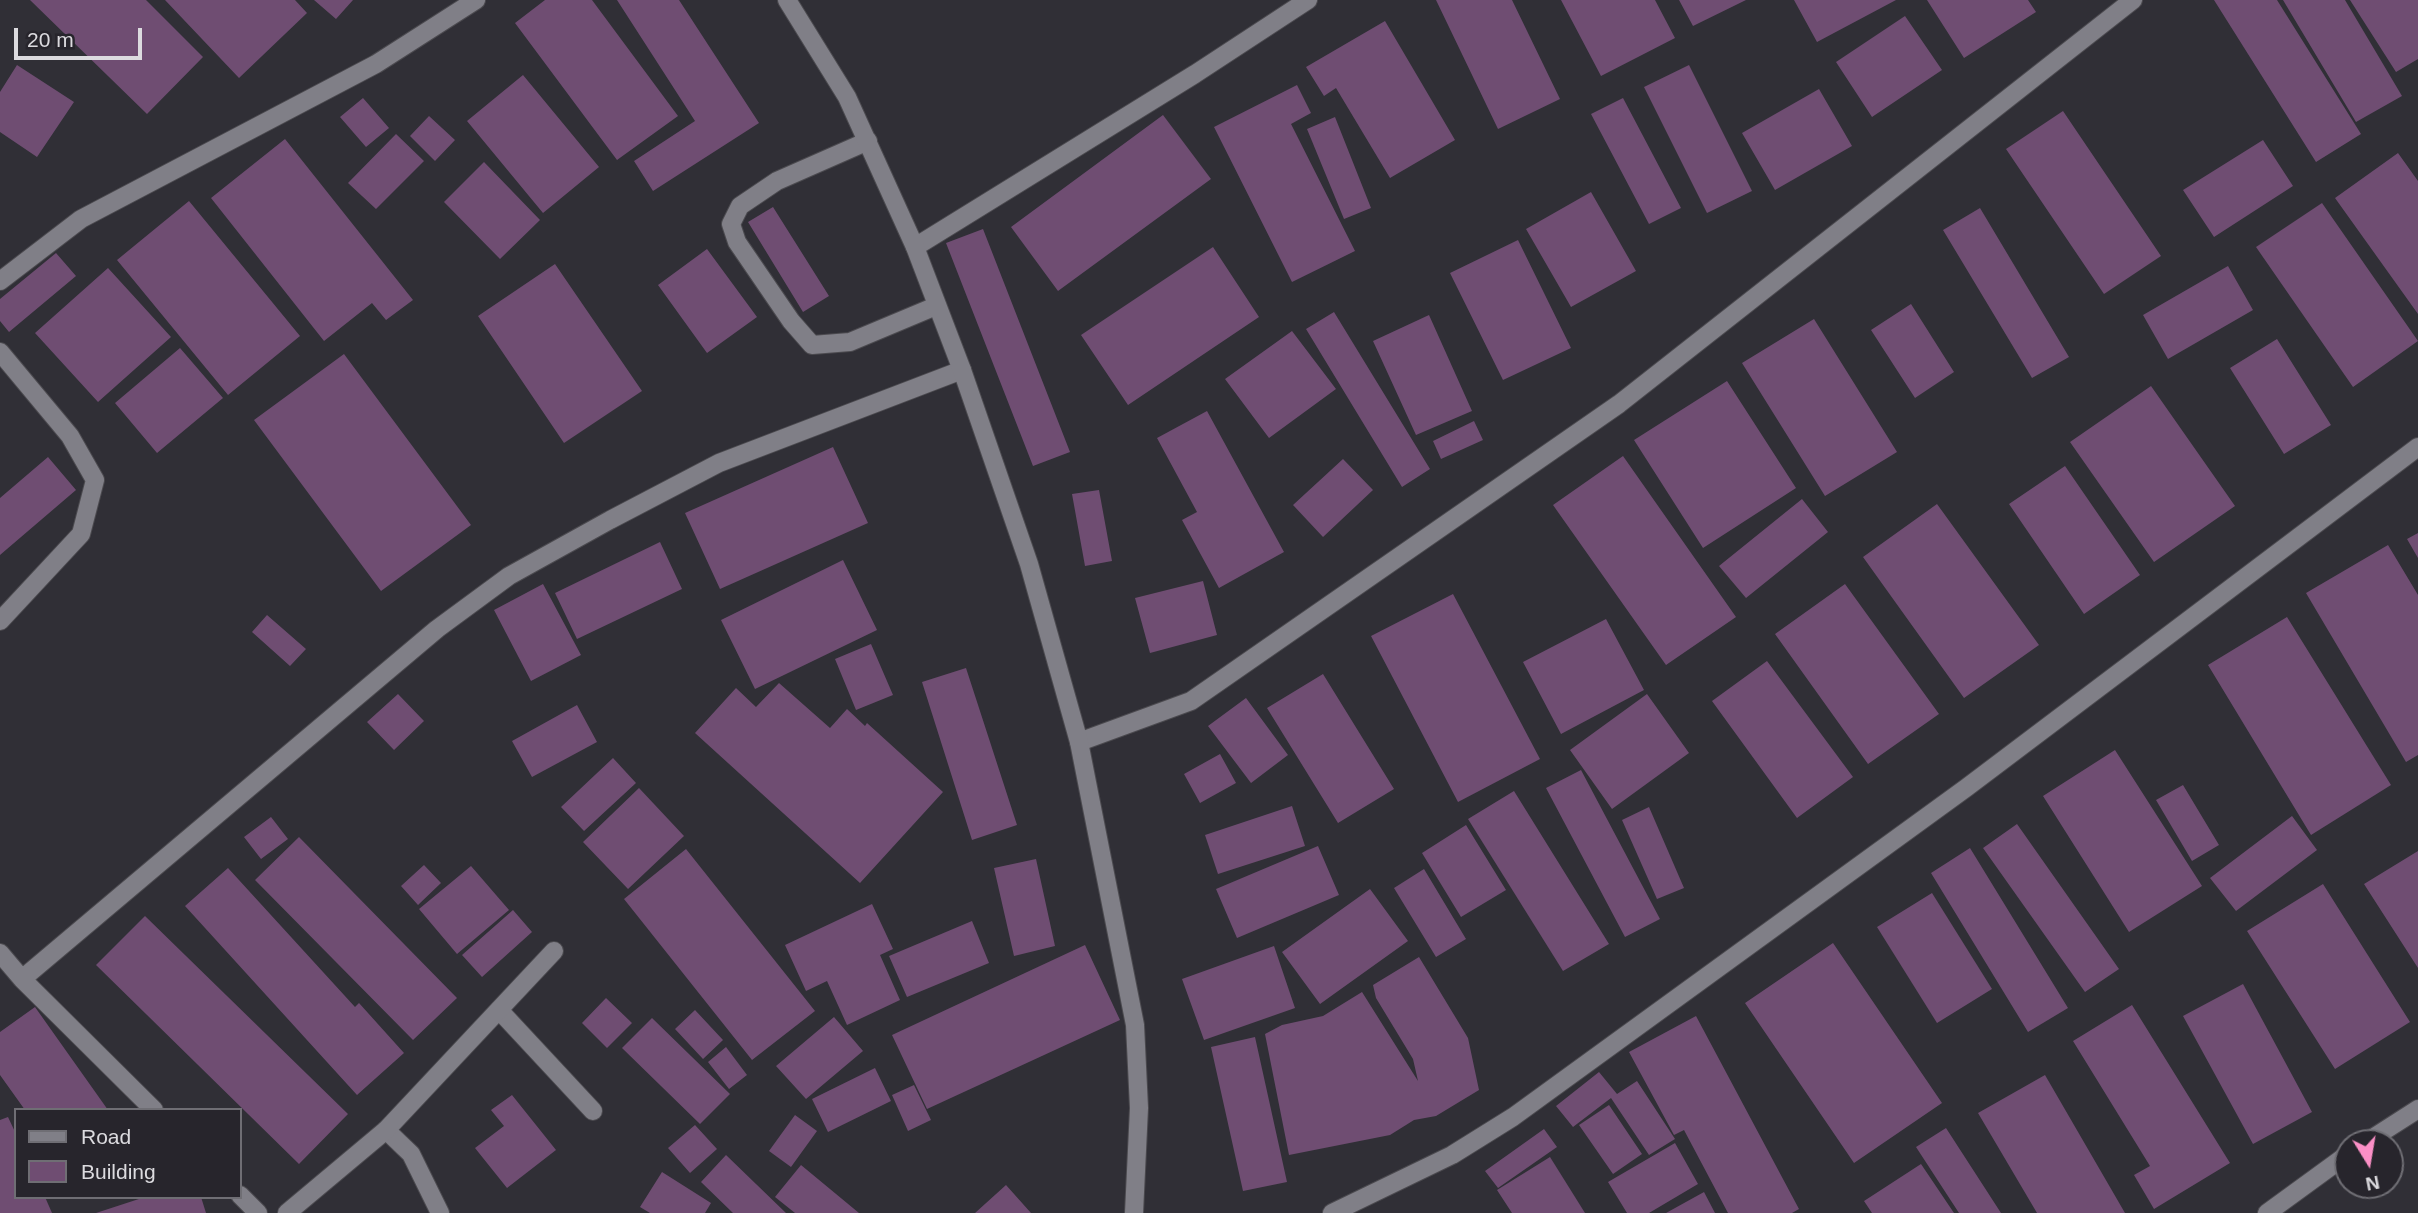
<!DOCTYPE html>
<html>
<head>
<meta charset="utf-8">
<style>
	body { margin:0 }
	#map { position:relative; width:2418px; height:1213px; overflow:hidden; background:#302f36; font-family:Helvetica,sans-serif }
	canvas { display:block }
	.legend { position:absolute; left:14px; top:1108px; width:228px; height:91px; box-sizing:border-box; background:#27252c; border:2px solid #6f6e74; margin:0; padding:9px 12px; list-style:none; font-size:21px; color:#dcdbdf }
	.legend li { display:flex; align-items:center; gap:14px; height:35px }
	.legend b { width:35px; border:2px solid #6f6e74 }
	.north { position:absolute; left:2334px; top:1129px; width:70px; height:70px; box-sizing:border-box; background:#27252c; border:2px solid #6f6e74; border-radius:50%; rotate:169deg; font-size:19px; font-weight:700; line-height:28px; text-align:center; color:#dcdbdf }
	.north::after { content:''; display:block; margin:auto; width:24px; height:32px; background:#fb8fc6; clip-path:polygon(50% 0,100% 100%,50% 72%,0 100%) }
	.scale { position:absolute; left:14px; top:28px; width:128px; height:32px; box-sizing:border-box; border:4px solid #dcdbdf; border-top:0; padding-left:9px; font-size:21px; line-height:24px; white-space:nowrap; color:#dcdbdf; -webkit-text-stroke:5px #27252c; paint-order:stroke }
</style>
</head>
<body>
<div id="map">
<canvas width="2418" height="1213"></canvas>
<ul class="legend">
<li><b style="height:9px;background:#807f87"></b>Road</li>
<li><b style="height:19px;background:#6f4d72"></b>Building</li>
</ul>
<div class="north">N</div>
<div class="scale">20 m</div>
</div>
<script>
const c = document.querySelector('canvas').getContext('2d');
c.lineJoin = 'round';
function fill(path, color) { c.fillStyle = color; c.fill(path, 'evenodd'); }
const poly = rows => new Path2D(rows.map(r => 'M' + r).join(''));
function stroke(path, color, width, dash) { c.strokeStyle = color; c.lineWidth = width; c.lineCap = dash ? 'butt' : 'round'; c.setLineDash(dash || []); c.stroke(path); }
const building = poly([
	[30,0,146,0,203,57,147,114],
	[165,0,295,0,307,13,239,78],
	[314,0,353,0,336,19],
	[545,0,592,0,678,116,617,160,515,23],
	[617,0,679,0,759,123,653,191,634,161,695,121],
	[1436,0,1512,0,1560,99,1498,129],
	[1561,0,1655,0,1675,38,1601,76],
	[1679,0,1746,0,1693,26],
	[1794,0,1896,0,1817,42],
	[1927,0,2028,0,2036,12,1964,58],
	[2214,0,2277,0,2361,134,2316,162],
	[2283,0,2345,0,2402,96,2356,122],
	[2350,0,2418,0,2418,59,2396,72],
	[1905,16,1942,70,1872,117,1836,62],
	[1385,21,1455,140,1390,178,1336,88,1324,96,1306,67],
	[17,65,74,102,37,157,0,132,0,92],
	[1689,65,1752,191,1707,213,1644,87],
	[523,75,599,167,543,213,467,121],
	[1297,85,1311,113,1291,124,1355,251,1292,282,1214,127],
	[1819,89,1852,146,1775,190,1742,133],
	[363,98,389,128,366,147,340,117],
	[1623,98,1681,208,1649,224,1591,114],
	[2063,111,2161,256,2104,294,2006,149],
	[1163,115,1211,179,1058,291,1011,227],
	[429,116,455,140,435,161,410,136],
	[1335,117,1371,208,1344,219,1307,129],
	[396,134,424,161,376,209,348,183],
	[285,139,413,300,386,320,372,303,324,341,211,198],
	[2263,140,2293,186,2214,237,2183,190],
	[2398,153,2418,181,2418,314,2335,198],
	[484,162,540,220,500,259,444,202],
	[1591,192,1636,271,1571,307,1526,229],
	[189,201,300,336,228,395,117,260],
	[2322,203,2418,341,2353,387,2256,247],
	[773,207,829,296,803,312,748,222],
	[1980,208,2069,357,2032,378,1943,230],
	[983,229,1070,452,1033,466,946,243],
	[1518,240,1571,348,1503,380,1450,273],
	[1213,247,1259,317,1128,405,1081,335],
	[707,249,757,317,707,353,658,285],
	[56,253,76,276,9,332,0,321,0,299],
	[555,264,642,391,564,443,478,316],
	[2228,266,2253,310,2168,359,2143,315],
	[108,268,171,337,98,402,35,333],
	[1911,304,1954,372,1915,398,1871,330],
	[1334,312,1430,469,1402,487,1306,329],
	[1429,315,1472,411,1416,435,1373,341],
	[1814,319,1897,452,1825,496,1742,363],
	[1292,331,1336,389,1269,438,1225,379],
	[2277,339,2331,425,2284,454,2230,368],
	[180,348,223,398,157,453,115,403],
	[344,354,471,525,381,591,254,420],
	[1727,381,1796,488,1703,548,1634,440],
	[2151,386,2235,506,2154,562,2070,442],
	[1207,411,1284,552,1219,588,1182,520,1197,512,1157,438],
	[1474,421,1483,440,1441,459,1433,441],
	[833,447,868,523,720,589,685,513],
	[1623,456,1736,617,1666,665,1553,505],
	[48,457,76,490,0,555,0,498],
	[1343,459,1373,490,1323,537,1293,505],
	[2065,466,2140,575,2084,614,2009,504],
	[1099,490,1112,561,1085,566,1072,494],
	[1802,499,1828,532,1746,598,1719,566],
	[1937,504,2039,645,1964,698,1863,557],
	[2418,533,2418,558,2407,539],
	[660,542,682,589,577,639,555,593],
	[2388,545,2418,595,2418,755,2406,762,2306,593],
	[843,560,877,630,755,689,721,620],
	[1203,581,1217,635,1150,653,1135,598],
	[543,584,581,655,531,681,494,610],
	[1845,584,1939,714,1868,764,1775,634],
	[1453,594,1540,759,1458,802,1371,636],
	[267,615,306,649,290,666,252,632],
	[2287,617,2391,785,2311,835,2208,665],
	[1606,619,1644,690,1561,734,1523,662],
	[871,644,893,695,856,710,835,659],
	[1767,661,1853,777,1797,818,1712,701],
	[966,668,1017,825,972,840,922,682],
	[1323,674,1394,789,1338,823,1267,708],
	[779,683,830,728,847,709,865,726,867,723,943,792,860,883,695,733,736,688,756,707],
	[398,694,424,721,394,750,367,722],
	[1647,694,1689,753,1612,809,1570,750],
	[1246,698,1288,755,1251,783,1208,726],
	[577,705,597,742,532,777,512,741],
	[2115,750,2202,886,2129,932,2043,796],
	[1220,754,1236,783,1200,803,1184,774],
	[613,758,636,783,584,831,561,807],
	[1581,770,1660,919,1625,937,1546,788],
	[2183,785,2219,845,2192,861,2156,800],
	[639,788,684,836,628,889,583,842],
	[1514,791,1609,944,1563,971,1468,819],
	[1292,806,1305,846,1218,874,1205,835],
	[1649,807,1684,888,1657,899,1622,820],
	[2292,816,2317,850,2236,911,2210,878],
	[271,817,288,839,261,859,244,837],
	[2017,824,2119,969,2085,992,1983,848],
	[1466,825,1506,890,1461,917,1422,853],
	[299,837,457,998,413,1040,255,880],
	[1318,846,1339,895,1237,938,1216,889],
	[1970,848,2068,1008,2028,1032,1931,873],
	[686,849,815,1011,752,1060,624,899],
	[2418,851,2418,968,2364,884],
	[1036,859,1055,946,1014,956,994,868],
	[424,865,441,883,418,905,401,886],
	[471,866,509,910,457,954,419,909],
	[228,868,355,1007,359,1003,404,1053,357,1095,185,906],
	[1424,869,1466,939,1436,957,1394,888],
	[2323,884,2410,1022,2335,1069,2247,931],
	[1370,889,1408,941,1320,1004,1282,952],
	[1932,893,1992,989,1937,1023,1877,927],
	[872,904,893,949,880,955,900,1000,847,1025,827,981,806,991,785,945],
	[513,910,532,932,482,977,462,955],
	[145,916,348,1114,299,1164,96,965],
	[972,921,989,963,907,997,889,956],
	[1833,943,1942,1103,1854,1163,1745,1003],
	[1085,945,1120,1020,927,1109,892,1035],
	[1274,946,1295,1008,1204,1040,1182,979],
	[1419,957,1468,1038,1479,1090,1436,1116,1414,1120,1390,1135,1289,1155,1265,1034,1282,1025,1323,1016,1362,992,1418,1081,1413,1059,1376,998,1373,985],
	[2243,984,2312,1112,2253,1144,2183,1016],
	[606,998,632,1023,607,1048,582,1023],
	[2132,1005,2230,1163,2154,1209,2134,1175,2150,1166,2073,1041],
	[35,1007,108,1110,25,1110,0,1075,0,1032],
	[695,1010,723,1040,703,1059,675,1029],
	[1696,1016,1799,1209,1792,1213,1728,1213,1684,1130,1674,1135,1629,1052],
	[834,1017,863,1051,806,1099,776,1066],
	[652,1018,730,1094,700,1124,622,1048],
	[1255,1037,1287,1182,1243,1191,1211,1047],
	[726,1047,747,1075,729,1089,708,1062],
	[875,1068,891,1101,828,1132,812,1099],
	[1599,1072,1617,1094,1637,1081,1675,1139,1649,1155,1611,1098,1573,1127,1556,1106],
	[2045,1075,2125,1213,2037,1213,1978,1113],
	[914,1085,931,1120,908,1131,892,1095],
	[512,1095,556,1150,507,1188,475,1148,504,1126,491,1110],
	[1609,1105,1642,1154,1613,1174,1579,1125],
	[795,1115,817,1131,791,1167,769,1151],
	[8,1117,16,1134,16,1197,45,1197,52,1213,0,1213,0,1120],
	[695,1125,717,1149,690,1173,668,1148],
	[1946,1128,2001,1213,1959,1213,1916,1147],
	[1544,1129,1557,1147,1498,1188,1485,1171],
	[1675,1143,1698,1184,1649,1213,1627,1213,1608,1182],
	[726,1155,786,1213,733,1213,701,1182],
	[1550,1157,1585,1213,1512,1213,1497,1190],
	[1921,1164,1954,1213,1872,1213,1864,1201],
	[801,1165,859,1213,795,1213,775,1197],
	[662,1172,711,1203,705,1213,650,1213,640,1207],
	[1006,1185,1031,1213,975,1213],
	[1704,1192,1715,1213,1666,1213],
	[145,1197,201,1197,206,1213,96,1213]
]);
const lane = poly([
	[868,141,777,181,740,206,731,224,737,242,791,321,812,345,850,342,936,306],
	[499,1010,593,1111],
	[386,1130,411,1154,440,1213]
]);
const street = poly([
	[915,247,1195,74,1308,0],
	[0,281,81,219,376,64,476,0],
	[0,352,70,436,95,480,81,534,0,621],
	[1079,742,1191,701,1619,404,2133,0],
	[0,953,22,979,154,1110],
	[22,979,437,629,509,576,610,520,719,463,962,370],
	[2365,1143,2418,1109],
	[240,1195,258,1213],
	[287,1213,386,1130,554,951],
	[1332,1213,1452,1155,1513,1117,1966,788,2418,447],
	[2267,1213,2348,1154]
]);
const secondary = poly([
	[787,0,847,97,915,247,962,370,1029,564,1079,742,1135,1025,1139,1108,1134,1213]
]);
fill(building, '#6f4d72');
stroke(lane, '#4b4a4f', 20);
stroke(street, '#4b4a4f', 20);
stroke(secondary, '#4b4a4f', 20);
stroke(lane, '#807f87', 18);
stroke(street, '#807f87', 18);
stroke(secondary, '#807f87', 18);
</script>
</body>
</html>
